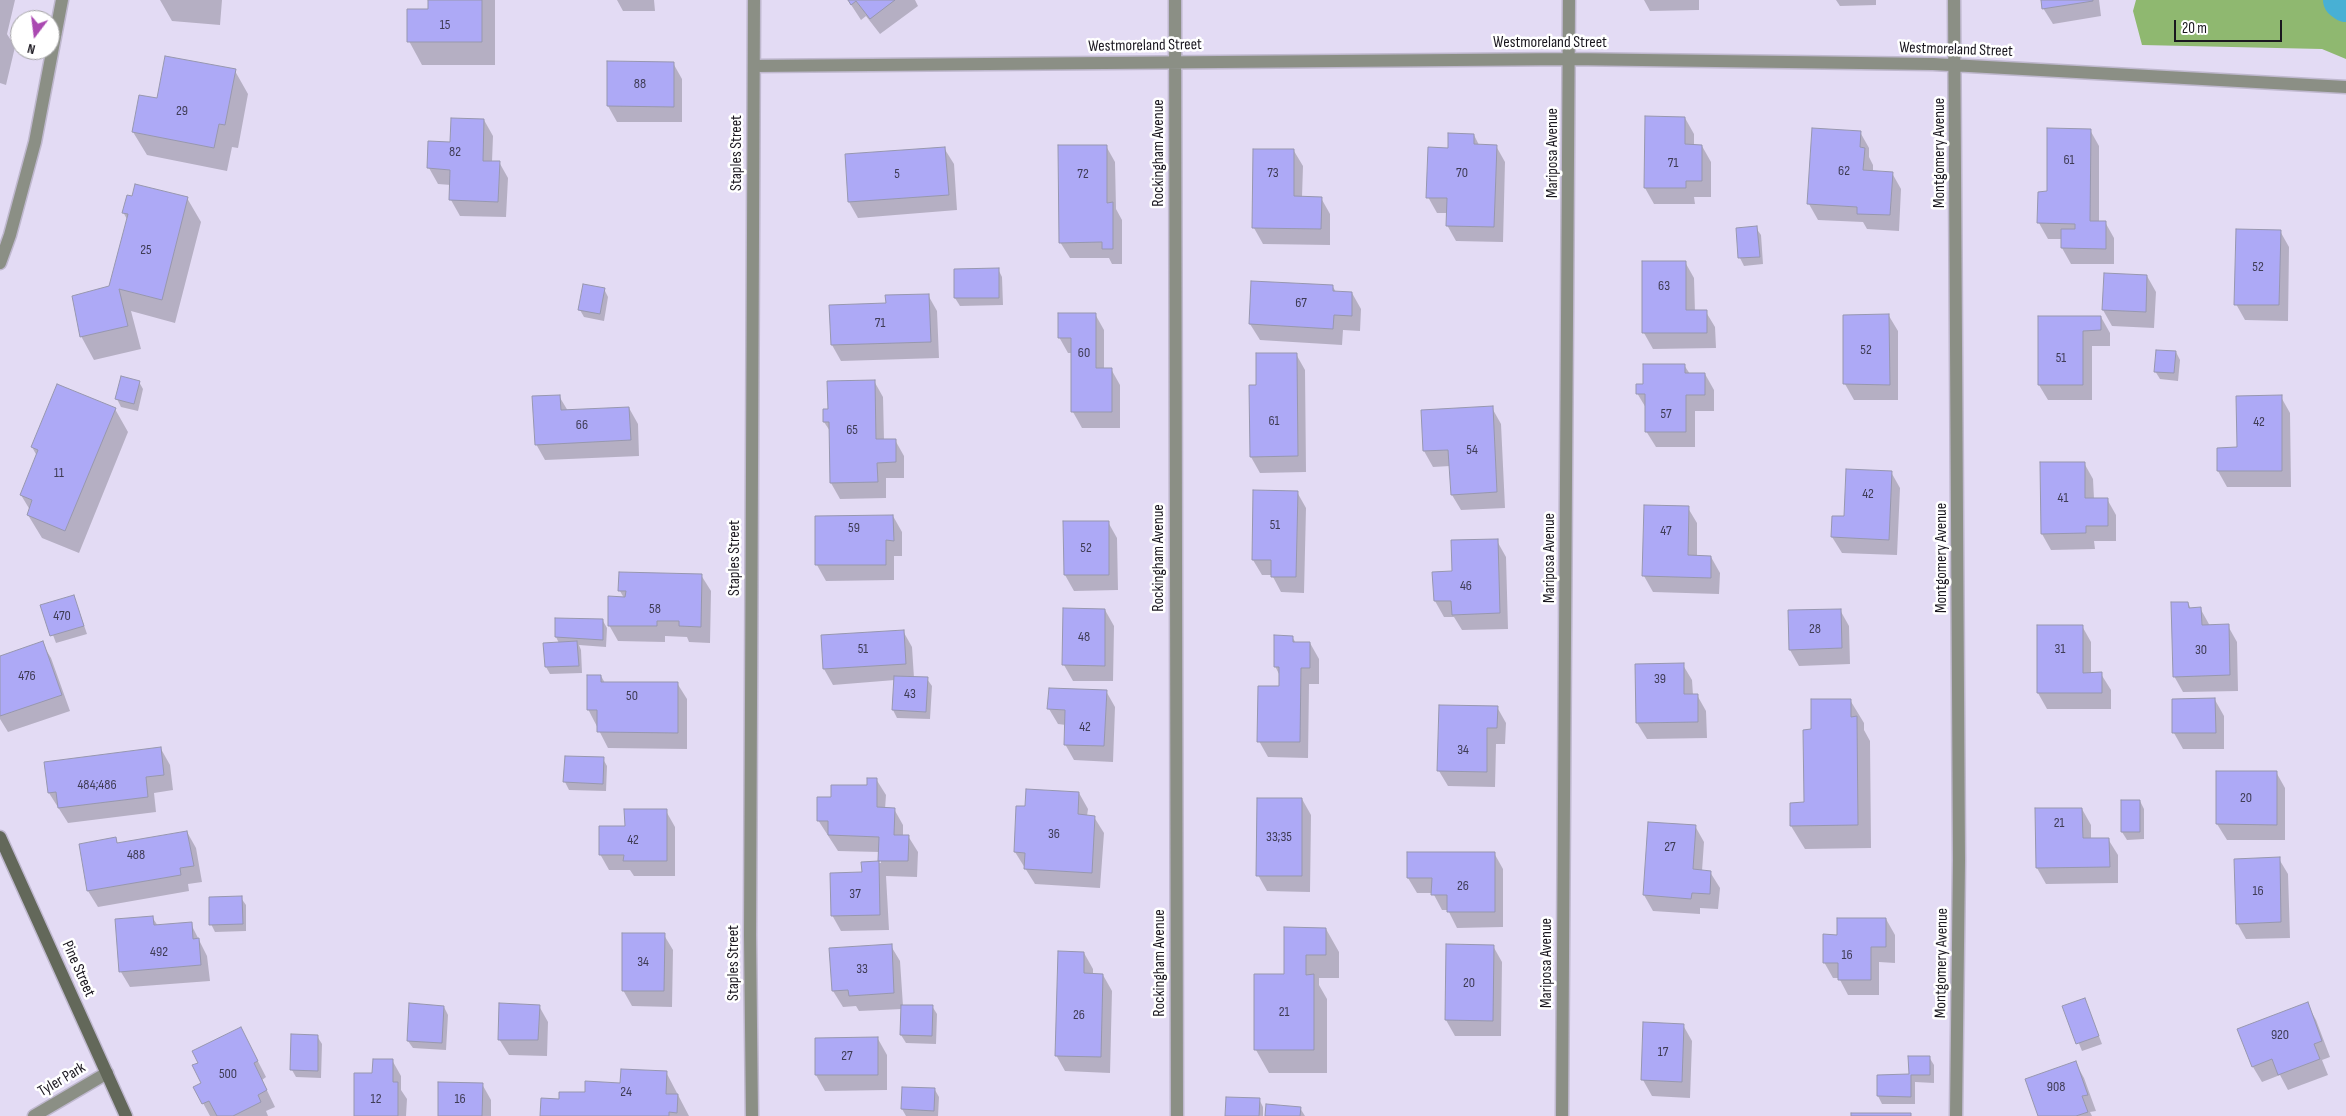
<!DOCTYPE html>
<html>
<head>
<meta charset="utf-8">
<style>
	body { margin:0 }
	#map { position:relative; width:2346px; height:1116px; overflow:hidden; background:#e3dbf4; font-family:"Sofia Sans Condensed",sans-serif }
	canvas { display:block }
	.north { position:absolute; left:10px; top:10px; width:50px; height:50px; box-sizing:border-box; background:#fff; border:1px solid #a3a2a5; border-radius:50%; rotate:195deg; font-size:14px; font-weight:700; line-height:20px; text-align:center; color:#1a171f }
	.north::after { content:''; display:block; margin:auto; width:18px; height:22px; background:#aa49b1; clip-path:polygon(50% 0,100% 100%,50% 72%,0 100%) }
	.scale { position:absolute; left:2174px; top:20px; width:108px; height:22px; box-sizing:border-box; border:2px solid #1a171f; border-top:0; padding-left:6px; font-size:15px; line-height:18px; white-space:nowrap; color:#1a171f; -webkit-text-stroke:4px #fff; paint-order:stroke }
</style>
</head>
<body>
<div id="map">
<canvas width="2346" height="1116"></canvas>
<div class="north">N</div>
<div class="scale">20 m</div>
</div>
<script>
const c = document.querySelector('canvas').getContext('2d');
c.lineJoin = 'round';
function fill(path, color) { c.fillStyle = color; c.fill(path, 'evenodd'); }
const poly = rows => new Path2D(rows.map(r => 'M' + r).join(''));
function stroke(path, color, width, dash) { c.strokeStyle = color; c.lineWidth = width; c.lineCap = dash ? 'butt' : 'round'; c.setLineDash(dash || []); c.stroke(path); }
function write(font, color, halo, rows, align = 'center') {
  c.font = font + ' "Sofia Sans Condensed",sans-serif'; c.lineWidth = 5; c.setLineDash([]); c.textBaseline = 'middle'; c.strokeStyle = halo; c.fillStyle = color; for (const [text, x, y, turn = 0] of rows) {
    c.save(); c.translate(x, y); c.rotate((+turn || 0) * Math.PI / 180); c.textAlign = isNaN(turn) ? turn : align; if (halo) c.strokeText(text, 0, 0); c.fillText(text, 0, 0); c.restore();
  }
}
const forest = poly([
	[2136,0,2346,0,2346,59,2322,49,2142,45,2133,11]
]);
const shadow = poly([
	[0,0,15,0,7,34,15,47,6,85,0,83],
	[160,0,222,0,220,25,172,21],
	[429,0,495,0,495,65,422,65,409,41,429,10],
	[617,0,654,0,655,11,623,11],
	[848,0,915,0,918,6,880,34,866,16,861,20],
	[1644,0,1699,0,1699,10,1650,11],
	[1836,0,1876,0,1876,5,1840,6],
	[2042,0,2099,0,2101,16,2053,24,2043,8],
	[673,63,682,79,682,122,617,122,608,106],
	[235,71,248,94,238,148,232,147,227,171,147,155,133,132],
	[1685,118,1694,134,1694,146,1702,146,1711,162,1711,197,1694,197,1695,204,1654,204,1645,188],
	[484,120,493,136,492,162,499,162,508,178,506,217,460,216,451,200,451,185,438,184,429,168,451,144],
	[2090,130,2099,146,2099,222,2105,222,2114,238,2114,264,2071,264,2062,248,2062,239,2048,239,2039,223,2039,193,2048,193],
	[1860,132,1869,148,1869,157,1873,165,1873,172,1892,173,1901,189,1899,231,1867,229,1863,222,1818,220,1809,204],
	[1474,135,1479,145,1496,146,1505,162,1503,242,1456,241,1447,225,1447,213,1437,213,1428,197,1449,149],
	[1106,146,1115,162,1116,209,1122,220,1122,264,1112,264,1109,258,1070,258,1060,242],
	[944,148,954,164,957,210,858,218,849,202],
	[1294,151,1303,166,1302,197,1321,198,1330,214,1330,245,1263,244,1254,228],
	[187,198,201,222,175,323,131,311,141,349,94,360,81,336,110,287,128,221,123,212],
	[1756,228,1761,235,1763,264,1744,266,1740,258,1737,229],
	[2280,231,2289,247,2288,321,2245,320,2236,304],
	[1685,262,1694,278,1695,312,1706,312,1715,327,1716,348,1653,349,1644,333],
	[998,269,1002,277,1003,305,960,306,955,298,955,270],
	[2147,276,2156,292,2154,328,2112,326,2103,310],
	[1252,283,1333,287,1336,292,1352,293,1361,309,1360,331,1343,330,1342,345,1260,340,1250,324],
	[604,289,608,297,604,321,584,317,580,310],
	[928,295,937,311,939,358,841,361,832,345,831,306,887,304],
	[1095,314,1104,330,1104,369,1111,369,1120,385,1120,428,1082,428,1073,412,1073,353,1068,353,1059,337],
	[1845,316,1889,316,1898,331,1898,400,1854,400,1845,384],
	[2039,317,2101,317,2110,333,2110,346,2092,346,2092,400,2048,400,2039,385],
	[2176,352,2180,360,2178,381,2160,379,2155,371],
	[1296,354,1305,370,1306,472,1260,473,1251,457],
	[1684,365,1690,374,1705,374,1714,390,1714,411,1695,411,1695,447,1656,447,1646,431,1646,408,1637,393,1645,385],
	[874,381,883,397,884,440,895,440,904,456,904,478,886,478,886,498,840,499,831,483,830,431,824,422,829,410],
	[139,382,143,389,138,411,121,407,117,399],
	[559,396,568,411,629,408,638,424,639,456,545,460,536,444],
	[2281,397,2290,413,2291,487,2227,487,2218,471],
	[1492,408,1501,424,1505,508,1461,510,1452,495,1450,466,1433,467,1424,451],
	[115,409,128,432,79,553,42,538,28,515,30,510,21,495,37,456,32,447],
	[2084,463,2093,479,2094,499,2107,499,2116,515,2116,541,2094,541,2095,549,2051,550,2042,534],
	[1891,472,1900,488,1897,555,1842,553,1832,537,1845,518],
	[1297,492,1306,508,1304,593,1281,592,1272,575,1262,575,1253,560],
	[1688,508,1697,523,1697,557,1711,557,1720,573,1719,594,1653,592,1644,576],
	[893,516,902,532,902,556,894,556,894,580,826,581,817,565,816,517],
	[1108,522,1117,538,1118,590,1074,591,1065,575],
	[1497,541,1506,557,1508,629,1462,630,1454,617,1444,617,1435,601,1453,572],
	[620,573,701,575,711,591,710,643,689,642,687,637,665,636,665,642,618,641,609,625,624,598,620,591],
	[74,596,87,634,56,643,42,606],
	[2188,603,2191,609,2200,608,2210,626,2228,626,2237,642,2238,691,2183,692,2174,676],
	[1064,609,1105,610,1114,626,1113,681,1073,681,1064,665],
	[1840,610,1849,626,1850,664,1799,666,1790,650],
	[603,621,607,628,606,647,579,645,581,650,582,673,550,674,546,667,559,643,556,637],
	[2082,626,2091,642,2091,674,2101,674,2111,690,2111,709,2047,709,2038,693],
	[903,631,912,647,914,678,927,679,932,686,930,719,897,718,893,710,895,680,833,685,824,669],
	[1292,637,1296,643,1310,643,1319,659,1319,684,1309,684,1308,758,1268,757,1259,741,1280,687,1280,676,1275,666],
	[42,643,51,658,70,711,8,732,0,719,0,657],
	[1683,665,1692,680,1693,695,1697,695,1706,711,1707,738,1647,739,1637,723],
	[601,676,605,683,677,683,687,699,687,749,608,748,588,709],
	[1106,691,1115,707,1113,762,1074,760,1065,744,1066,725,1058,724,1049,709],
	[1850,700,1864,723,1864,730,1870,741,1871,848,1805,849,1791,826,1805,804,1813,731],
	[2215,700,2224,716,2224,749,2183,749,2174,733],
	[1497,707,1506,723,1505,744,1496,744,1495,787,1448,786,1439,771],
	[161,749,170,765,173,790,154,793,156,812,68,823,49,793,46,763],
	[603,759,607,766,606,791,569,790,565,782],
	[2276,772,2285,788,2285,840,2227,840,2217,824],
	[876,779,886,795,885,809,894,809,903,825,903,836,908,836,918,852,917,877,886,876,889,930,841,931,832,915,863,873,863,863,881,863,880,852,838,851,818,820,832,799,868,787],
	[1079,793,1088,809,1087,816,1094,817,1104,833,1100,888,1035,884,1015,852,1027,808],
	[1302,799,1311,815,1310,892,1267,891,1258,875],
	[2140,801,2144,809,2144,839,2127,840,2122,832],
	[2036,809,2082,809,2091,825,2091,840,2108,839,2118,855,2118,883,2046,884,2037,868],
	[666,811,675,827,675,876,634,876,630,870,609,870,600,854,626,827],
	[1649,824,1695,826,1704,842,1702,871,1710,872,1720,888,1718,909,1700,908,1700,914,1653,911,1644,895],
	[187,832,196,848,202,882,188,884,189,891,98,907,88,891,81,845,116,839,118,844],
	[1494,853,1503,869,1503,927,1457,928,1448,910,1442,910,1433,893,1417,893,1408,878],
	[2279,859,2288,874,2290,938,2246,939,2237,923],
	[241,898,246,905,246,931,215,932,211,924],
	[152,917,158,926,191,924,207,956,210,981,130,987,121,972],
	[1886,919,1895,935,1895,963,1879,962,1879,995,1848,995,1839,978,1833,978,1824,962,1838,936],
	[1326,929,1339,952,1339,978,1319,978,1319,985,1327,999,1327,1073,1269,1073,1256,1050,1285,975],
	[664,935,673,950,672,1007,632,1006,623,990],
	[891,946,900,961,903,1006,932,1006,937,1014,936,1044,906,1043,901,1035,902,1009,859,1011,856,1006,843,1007,833,991],
	[1447,946,1493,946,1502,962,1501,1036,1455,1036,1446,1020],
	[1084,953,1093,969,1093,975,1103,975,1112,991,1110,1073,1065,1071,1056,1055],
	[2085,1000,2102,1044,2082,1051,2064,1007],
	[2307,1004,2316,1020,2330,1057,2322,1060,2328,1075,2288,1090,2280,1075,2262,1082,2253,1067],
	[539,1006,548,1022,547,1056,509,1055,499,1039],
	[444,1007,448,1015,446,1050,413,1048,408,1041],
	[1645,1023,1683,1025,1692,1041,1690,1098,1652,1096,1643,1080],
	[241,1028,266,1077,262,1080,275,1107,266,1111,268,1116,210,1116,203,1103,203,1084],
	[317,1036,322,1044,321,1078,296,1077,292,1070],
	[878,1039,887,1055,887,1090,825,1091,816,1075],
	[1929,1057,1934,1065,1934,1083,1915,1082,1915,1104,1882,1104,1878,1096,1910,1076],
	[392,1060,401,1076,401,1090,407,1099,406,1116,355,1116,374,1074],
	[2075,1062,2084,1078,2096,1111,2090,1112,2092,1116,2039,1116],
	[666,1072,689,1116,541,1116,586,1094],
	[482,1084,491,1100,491,1116,439,1116],
	[935,1090,939,1097,938,1116,906,1116,902,1109],
	[1259,1099,1263,1107,1263,1116,1226,1116],
	[1300,1108,1305,1116,1266,1116]
]);
const canal = poly([
	[2342,0,2346,3]
]);
const building = poly([
	[428,0,482,0,482,42,407,42,407,9,428,9,428,0],
	[848,0,895,0,870,19,856,1,851,5,848,0],
	[2041,0,2093,0,2093,1,2042,9,2041,0],
	[165,56,236,69,225,125,219,124,214,148,132,132,139,95,157,98,165,56],
	[607,61,674,62,674,107,607,106,607,61],
	[1645,116,1685,117,1685,144,1702,145,1702,181,1686,181,1686,188,1644,188,1645,116],
	[451,118,484,119,483,161,500,161,498,202,449,200,450,170,427,168,428,141,450,142,451,118],
	[1812,128,1861,131,1860,147,1865,148,1863,170,1893,172,1890,215,1857,214,1857,207,1807,204,1812,128],
	[2047,128,2091,129,2090,221,2106,221,2106,249,2061,248,2061,229,2075,229,2075,224,2037,223,2038,192,2047,191,2047,128],
	[1448,133,1474,134,1474,144,1497,145,1494,227,1446,226,1447,198,1426,198,1428,147,1448,148,1448,133],
	[1058,145,1107,145,1107,203,1113,202,1113,249,1102,249,1102,242,1059,243,1058,145],
	[945,147,949,195,848,202,845,154,945,147],
	[1253,149,1294,149,1294,196,1322,197,1321,229,1252,228,1253,149],
	[135,184,188,197,162,300,119,289,128,326,80,337,72,296,109,286,128,214,122,213,127,195,132,196,135,184],
	[1757,226,1760,257,1738,258,1736,228,1757,226],
	[2236,229,2281,230,2279,305,2234,305,2236,229],
	[1642,261,1686,261,1686,310,1707,310,1707,333,1642,333,1642,261],
	[999,268,999,298,954,298,954,269,999,268],
	[2104,273,2147,275,2146,312,2102,310,2104,273],
	[1251,281,1333,285,1333,291,1352,292,1352,316,1334,315,1333,329,1249,324,1251,281],
	[583,284,605,288,600,314,578,310,583,284],
	[929,294,931,342,831,345,829,305,886,303,885,295,929,294],
	[1058,313,1096,313,1096,368,1112,368,1112,412,1071,412,1071,338,1058,338,1058,313],
	[1889,314,1890,385,1843,384,1843,315,1889,314],
	[2038,316,2101,316,2101,330,2083,331,2083,385,2038,385,2038,316],
	[2156,350,2176,351,2174,373,2154,372,2156,350],
	[1256,353,1297,353,1298,456,1250,457,1249,385,1256,385,1256,353],
	[1643,364,1685,364,1685,373,1705,373,1705,395,1686,395,1686,432,1645,432,1645,394,1636,394,1636,384,1643,384,1643,364],
	[121,376,140,381,134,404,115,399,121,376],
	[875,380,876,439,896,439,896,462,877,463,878,482,830,483,829,422,823,422,823,409,828,409,827,381,875,380],
	[57,384,116,408,65,531,27,515,32,500,20,495,38,450,31,447,57,384],
	[560,395,561,410,629,407,631,440,535,445,532,396,560,395],
	[2282,395,2282,471,2217,471,2217,448,2237,447,2236,396,2282,395],
	[1493,406,1497,492,1451,495,1448,450,1423,451,1421,410,1493,406],
	[2040,462,2085,462,2085,498,2108,498,2108,526,2086,526,2086,533,2041,534,2040,462],
	[1846,469,1892,471,1889,540,1831,537,1832,516,1844,516,1846,469],
	[1253,490,1298,491,1296,577,1271,577,1271,560,1252,560,1253,490],
	[1644,505,1689,506,1688,555,1711,556,1711,578,1642,576,1644,505],
	[893,515,894,541,886,540,886,565,815,565,815,516,893,515],
	[1063,521,1109,521,1109,575,1064,575,1063,521],
	[1498,539,1500,613,1452,615,1451,601,1434,601,1432,572,1452,571,1451,540,1498,539],
	[619,572,702,574,701,627,679,626,679,621,657,621,657,626,608,626,608,596,625,597,626,591,618,591,619,572],
	[74,595,84,626,50,636,40,605,74,595],
	[2171,602,2188,602,2189,608,2201,607,2202,625,2229,624,2230,675,2173,677,2171,602],
	[1063,608,1105,609,1105,666,1062,665,1063,608],
	[1841,609,1842,648,1789,650,1788,610,1841,609],
	[555,618,603,619,603,640,555,637,555,618],
	[2037,625,2083,625,2083,673,2102,672,2102,693,2037,693,2037,625],
	[904,630,906,664,823,669,821,635,904,630],
	[1274,635,1293,636,1293,642,1310,642,1310,668,1301,668,1300,742,1257,742,1258,686,1279,686,1279,667,1274,667,1274,635],
	[43,641,62,695,0,716,0,656,43,641],
	[577,641,579,666,545,667,543,643,577,641],
	[1684,663,1684,694,1698,694,1698,722,1636,723,1635,664,1684,663],
	[587,675,601,675,601,682,678,682,678,733,597,732,597,710,587,710,587,675],
	[894,676,928,677,926,712,892,710,894,676],
	[1049,688,1107,690,1104,746,1064,745,1065,710,1047,709,1049,688],
	[2215,698,2216,733,2172,733,2172,699,2215,698],
	[1811,699,1851,699,1851,717,1857,716,1858,825,1790,826,1790,803,1804,802,1803,730,1811,729,1811,699],
	[1439,705,1498,706,1497,728,1487,728,1487,772,1437,771,1439,705],
	[161,747,164,775,146,777,148,797,58,808,56,792,48,793,44,762,161,747],
	[565,756,604,757,603,784,563,782,565,756],
	[2216,771,2277,771,2277,825,2216,824,2216,771],
	[867,778,877,778,877,807,895,808,894,835,909,835,908,861,878,861,879,837,828,835,828,821,817,821,817,797,831,797,831,785,867,785,867,778],
	[1026,789,1079,792,1078,814,1095,816,1092,873,1024,869,1025,853,1014,852,1016,806,1025,806,1026,789],
	[1257,798,1302,798,1302,876,1256,876,1257,798],
	[2121,800,2140,800,2140,832,2121,832,2121,800],
	[2035,808,2082,808,2083,838,2109,838,2110,867,2036,868,2035,808],
	[624,809,667,809,667,861,623,861,624,855,599,855,599,826,625,826,624,809],
	[1648,822,1696,825,1693,869,1711,871,1710,894,1692,893,1691,899,1643,895,1648,822],
	[187,831,194,866,180,868,181,875,87,891,79,844,116,837,117,843,187,831],
	[1407,852,1495,852,1495,912,1447,912,1447,895,1431,895,1432,878,1407,878,1407,852],
	[2280,857,2281,922,2236,924,2234,859,2280,857],
	[879,861,880,915,831,916,830,873,862,872,861,862,879,861],
	[242,896,243,924,209,925,209,897,242,896],
	[153,916,154,925,192,922,193,939,199,938,201,965,119,972,115,919,153,916],
	[1837,918,1886,918,1886,947,1871,947,1871,980,1838,980,1838,963,1823,963,1823,934,1837,935,1837,918],
	[1284,927,1326,928,1326,955,1306,955,1306,975,1314,974,1314,1050,1254,1050,1254,974,1284,974,1284,927],
	[622,933,665,933,664,991,622,991,622,933],
	[892,944,894,993,849,996,848,990,832,991,829,948,892,944],
	[1446,944,1494,945,1493,1021,1445,1020,1446,944],
	[1058,951,1084,952,1084,973,1103,974,1101,1057,1055,1056,1058,951],
	[2085,998,2099,1036,2076,1044,2062,1006,2085,998],
	[2308,1002,2322,1041,2314,1044,2320,1059,2278,1075,2272,1059,2252,1067,2237,1029,2308,1002],
	[409,1003,444,1006,442,1043,407,1041,409,1003],
	[499,1003,540,1005,538,1040,498,1040,499,1003],
	[901,1005,933,1005,932,1036,900,1035,901,1005],
	[1643,1022,1684,1024,1682,1082,1641,1080,1643,1022],
	[241,1027,258,1061,254,1063,267,1090,258,1095,261,1102,233,1116,217,1116,209,1101,202,1104,193,1087,201,1083,192,1065,198,1063,192,1051,241,1027],
	[291,1034,318,1035,318,1071,290,1070,291,1034],
	[878,1037,878,1075,815,1075,815,1038,878,1037],
	[1908,1056,1930,1056,1930,1075,1911,1075,1911,1097,1877,1096,1877,1075,1909,1074,1908,1056],
	[373,1059,393,1059,393,1082,398,1082,398,1116,354,1116,354,1073,372,1073,373,1059],
	[2076,1061,2088,1095,2082,1096,2088,1112,2076,1116,2038,1116,2025,1079,2076,1061],
	[621,1069,667,1071,666,1094,678,1094,677,1113,669,1112,669,1116,540,1116,541,1098,559,1099,559,1092,585,1092,585,1081,620,1083,621,1069],
	[438,1082,483,1083,482,1116,438,1116,438,1082],
	[902,1087,935,1088,934,1111,901,1109,902,1087],
	[1226,1097,1260,1098,1259,1116,1225,1116,1226,1097],
	[1266,1104,1301,1107,1300,1116,1265,1116,1266,1104],
	[1851,1113,1911,1113,1911,1116,1851,1116,1851,1113]
]);
const street = poly([
	[1175,0,1177,1116],
	[1954,0,1959,860,1956,1116],
	[754,66,1570,59,1933,64,2346,87],
	[0,263,10,235,35,142,62,0],
	[34,1116,107,1073],
	[752,1116,750,935,754,0],
	[1562,1116,1569,0]
]);
const secondary = poly([
	[0,837,126,1116]
]);
const numberNames = [
	["15",445,25],
	["88",640,84],
	["29",182,111],
	["82",455,152],
	["61",2069,160],
	["71",1673,163],
	["62",1844,171],
	["73",1273,173],
	["70",1462,173],
	["5",897,174],
	["72",1083,174],
	["25",146,250],
	["52",2258,267],
	["63",1664,286],
	["67",1301,303],
	["71",880,323],
	["52",1866,350],
	["60",1084,353],
	["51",2061,358],
	["57",1666,414],
	["61",1274,421],
	["42",2259,422],
	["66",582,425],
	["65",852,430],
	["54",1472,450],
	["11",59,473],
	["42",1868,494],
	["41",2063,498],
	["51",1275,525],
	["59",854,528],
	["47",1666,531],
	["52",1086,548],
	["46",1466,586],
	["58",655,609],
	["470",62,616],
	["28",1815,629],
	["48",1084,637],
	["51",863,649],
	["31",2060,649],
	["30",2201,650],
	["476",27,676],
	["39",1660,679],
	["43",910,694],
	["50",632,696],
	["42",1085,727],
	["34",1463,750],
	["484;486",97,785],
	["20",2246,798],
	["21",2059,823],
	["36",1054,834],
	["33;35",1279,837],
	["42",633,840],
	["27",1670,847],
	["488",136,855],
	["26",1463,886],
	["16",2258,891],
	["37",855,894],
	["492",159,952],
	["16",1847,955],
	["34",643,962],
	["33",862,969],
	["20",1469,983],
	["21",1284,1012],
	["26",1079,1015],
	["920",2280,1035],
	["17",1663,1052],
	["27",847,1056],
	["500",228,1074],
	["908",2056,1087],
	["24",626,1092],
	["12",376,1099],
	["16",460,1099]
];
const streetNames = [
	["Westmoreland Street",1550,43],
	["Westmoreland Street",1145,46,-1],
	["Westmoreland Street",1956,50,2],
	["Staples Street",737,153,-90],
	["Rockingham Avenue",1159,153,-90],
	["Mariposa Avenue",1553,153,-90],
	["Montgomery Avenue",1940,153,-90],
	["Staples Street",735,558,-90],
	["Rockingham Avenue",1159,558,-90],
	["Mariposa Avenue",1550,558,-90],
	["Montgomery Avenue",1942,558,-90],
	["Staples Street",734,963,-90],
	["Rockingham Avenue",1160,963,-90],
	["Mariposa Avenue",1547,963,-90],
	["Montgomery Avenue",1942,963,-89],
	["Pine Street",78,969,66],
	["Tyler Park",62,1080,-31]
];
fill(forest, '#8fb870');
fill(shadow, '#0003');
stroke(canal, '#48b0d4', 38);
fill(building, '#ada9f6');
stroke(building, '#9797ae', 1);
stroke(street, '#bfb8ce', 15);
stroke(secondary, '#bfb8ce', 15);
stroke(street, '#8b8f85', 12);
stroke(secondary, '#63685a', 12);
write('14px', '#3f3c55', null, numberNames);
write('16px', '#1a171f', '#fff', streetNames);
</script>
</body>
</html>
